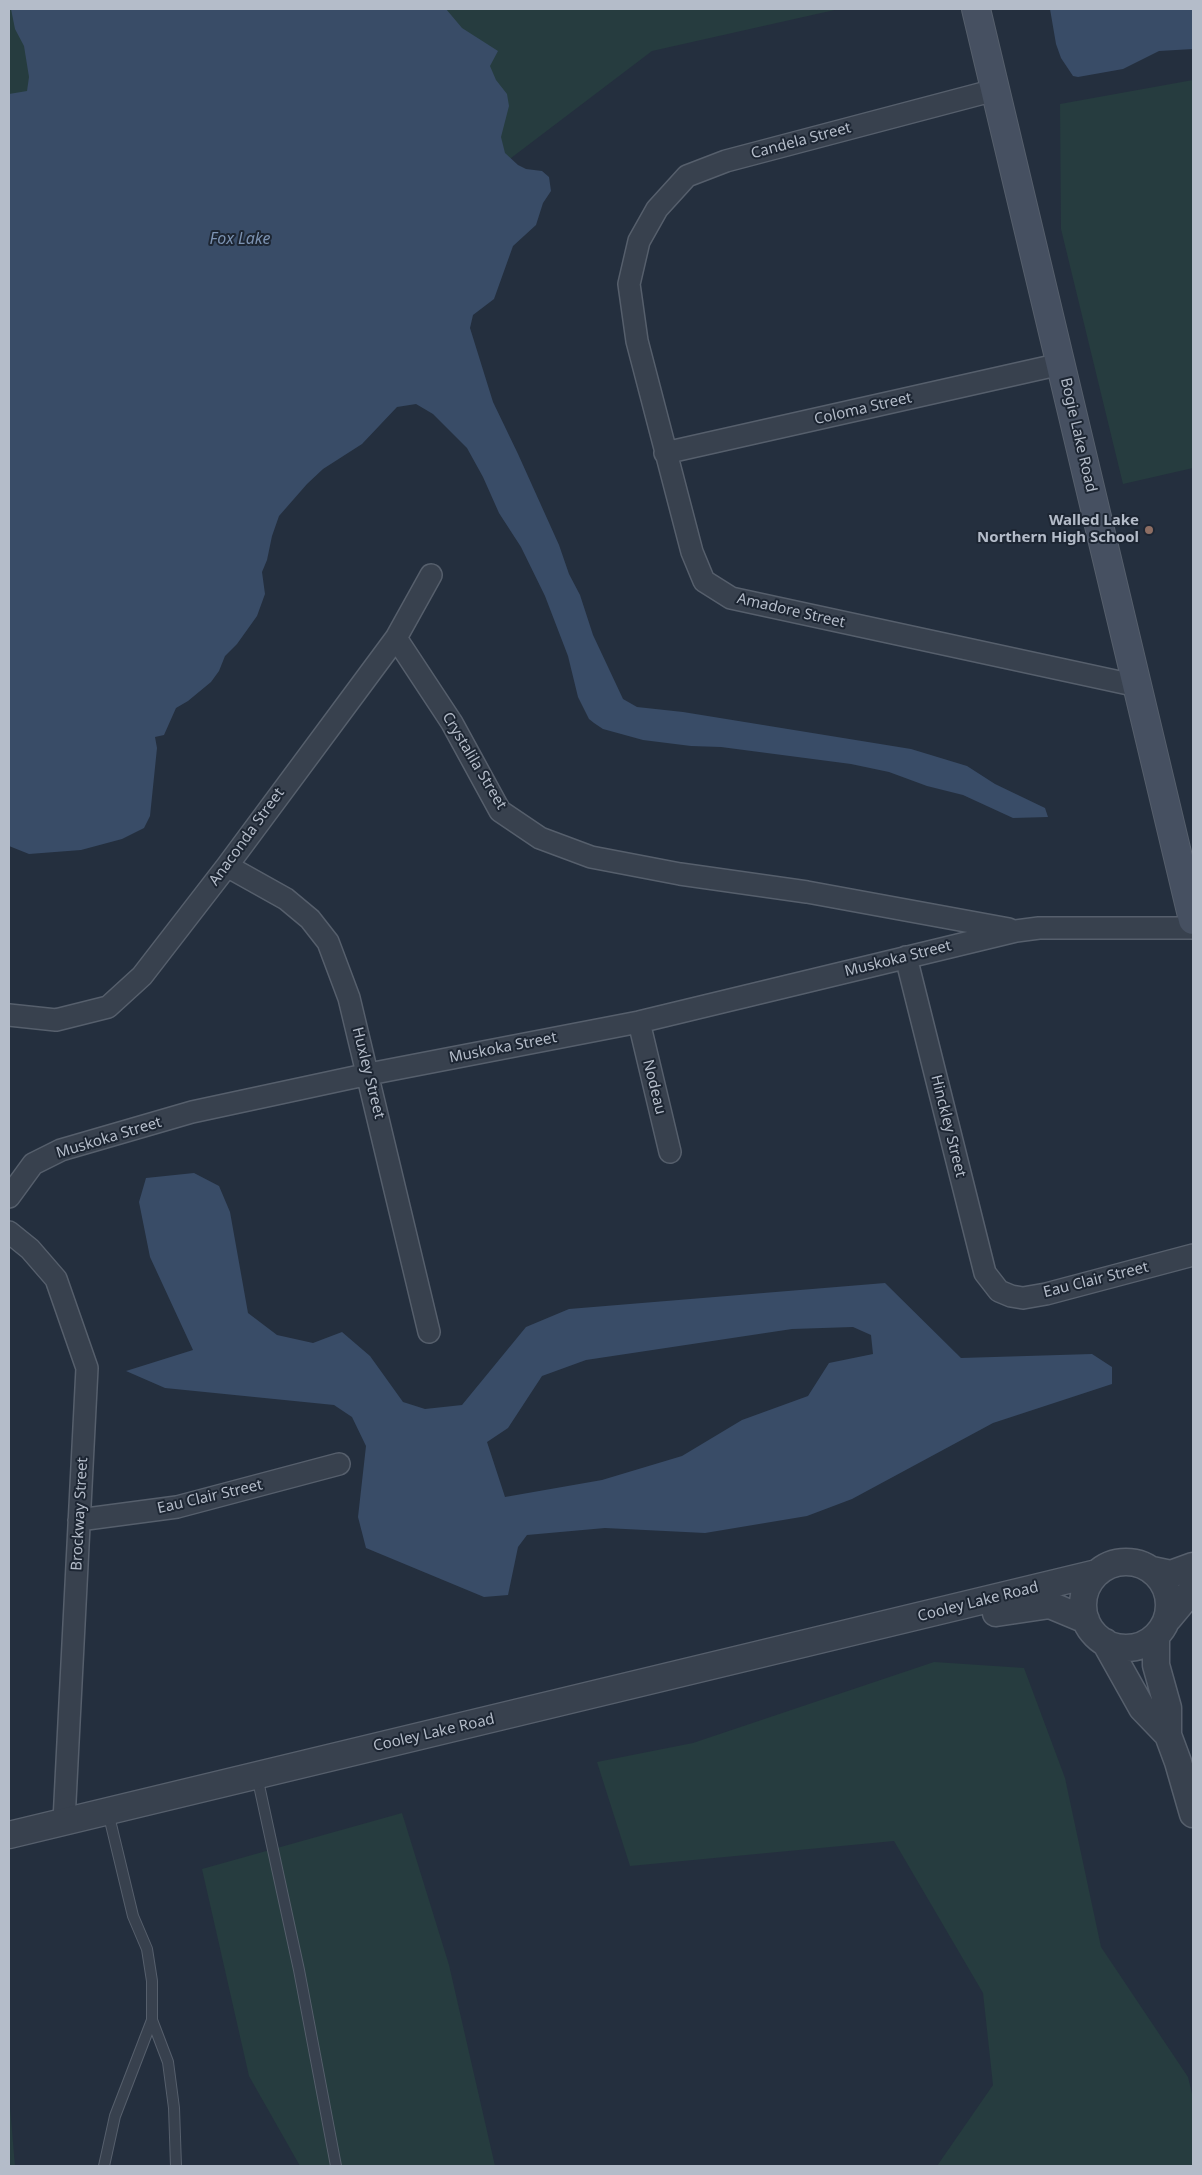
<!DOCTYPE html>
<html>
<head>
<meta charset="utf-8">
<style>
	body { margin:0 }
	#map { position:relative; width:1202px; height:2175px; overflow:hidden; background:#242f3e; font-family:"Noto Sans",sans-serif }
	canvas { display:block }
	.frame { position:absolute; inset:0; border:10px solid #b4bcc9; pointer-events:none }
</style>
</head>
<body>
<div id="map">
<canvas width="1202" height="2175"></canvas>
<div class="frame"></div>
</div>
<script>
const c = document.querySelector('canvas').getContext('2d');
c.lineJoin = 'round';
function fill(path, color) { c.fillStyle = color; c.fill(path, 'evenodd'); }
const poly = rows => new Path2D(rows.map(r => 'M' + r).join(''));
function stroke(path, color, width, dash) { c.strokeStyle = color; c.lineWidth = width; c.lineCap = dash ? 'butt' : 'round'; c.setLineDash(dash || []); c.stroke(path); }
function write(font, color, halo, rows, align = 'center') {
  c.font = font + ' "Noto Sans",sans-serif'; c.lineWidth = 4; c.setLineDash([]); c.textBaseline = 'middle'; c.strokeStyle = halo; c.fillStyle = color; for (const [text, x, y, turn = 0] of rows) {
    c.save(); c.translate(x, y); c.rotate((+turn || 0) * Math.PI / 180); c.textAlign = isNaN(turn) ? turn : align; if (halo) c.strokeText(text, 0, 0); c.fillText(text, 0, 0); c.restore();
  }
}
const green = poly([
	[9,9,839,9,652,51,461,196,9,145],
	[1193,80,1193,468,1123,484,1061,229,1060,104],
	[934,1662,1024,1668,1065,1778,1101,1947,1188,2077,1193,2098,1193,2166,937,2166,993,2085,983,1993,894,1841,630,1866,597,1762,693,1743],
	[402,1813,449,1965,495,2166,300,2166,249,2076,202,1869],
	[9,2095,15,2166,9,2166]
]);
const water = poly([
	[11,9,446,9,462,28,498,51,490,66,496,80,507,94,509,106,501,137,505,153,518,165,526,169,542,171,549,177,551,191,543,203,536,225,513,246,494,299,473,315,470,328,493,402,518,454,559,545,569,574,580,595,593,635,623,699,637,707,683,712,911,749,967,766,995,784,1045,808,1048,817,1013,818,963,795,927,786,889,772,851,764,721,747,691,746,643,740,603,729,594,723,589,719,578,697,568,656,545,596,521,547,499,513,483,477,467,448,433,414,416,404,397,407,362,444,323,469,307,484,279,516,272,536,267,560,262,572,265,594,257,616,237,644,225,656,219,671,211,682,188,701,176,708,164,735,155,737,157,748,150,816,144,828,122,839,81,850,29,854,9,846,9,94,27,91,29,77,24,46,15,29],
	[1050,9,1193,9,1193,49,1159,51,1123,69,1078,77,1073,76,1061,58,1056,44],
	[194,1173,219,1186,230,1212,248,1313,277,1335,313,1343,342,1332,370,1356,403,1402,425,1409,462,1405,526,1327,569,1309,885,1283,961,1358,1092,1354,1112,1367,1112,1384,993,1423,852,1499,807,1516,705,1533,605,1528,527,1535,518,1547,508,1595,484,1597,366,1548,358,1517,366,1446,352,1417,334,1405,165,1388,126,1371,193,1350,150,1257,139,1202,146,1178],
	[853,1327,871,1335,873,1354,829,1363,808,1396,742,1420,682,1456,602,1480,505,1497,487,1442,508,1428,542,1376,586,1360,792,1329]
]);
const service = poly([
	[257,1776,299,1970,336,2166],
	[152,2020,168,2062,174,2108,176,2166],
	[104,2166,115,2116,152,2020,152,1981,147,1949,133,1916,108,1812]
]);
const minor = poly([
	[995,90,726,161,687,176,657,209,639,241,629,284,637,341,692,552,704,581,731,598,1138,686],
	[665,453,1061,364],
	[396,638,452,723,500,811,540,838,591,857,680,874,807,892,1009,929],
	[227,866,286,899,310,919,328,942,349,998,429,1332],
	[906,957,985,1273,999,1291,1011,1296,1023,1298,1046,1294,1193,1255],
	[9,1015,56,1020,108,1007,142,976,227,866,396,638,431,575],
	[639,1022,670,1152],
	[9,1197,33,1164,61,1150,192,1112,369,1074,639,1022,1016,931,1039,928,1193,928],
	[9,1232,30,1249,56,1279,87,1368,64,1821],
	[79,1520,177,1507,339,1464]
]);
const tertiary = poly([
	'1083 1605a43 43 0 1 1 86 0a43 43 0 1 1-86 0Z',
	[1152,1570,1171,1574,1193,1566],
	[996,1613,1050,1605,1086,1620],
	[1168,1619,1193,1589],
	[1156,1636,1156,1665,1168,1708,1168,1735,1178,1762,1193,1814],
	[1105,1642,1142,1708,1168,1735],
	[9,1835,1097,1573]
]);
const secondary = poly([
	[976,9,1193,920]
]);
const markers = [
	[1149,530,5,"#8d6e63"]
];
const streetNames = [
	["Candela Street",801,141,-15],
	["Coloma Street",863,409,-13],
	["Bogie Lake Road",1078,435,77],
	["Amadore Street",791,611,13],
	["Crystalila Street",474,761,59],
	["Anaconda Street",247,837,-54],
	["Muskoka Street",898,959,-14],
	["Muskoka Street",503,1048,-11],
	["Huxley Street",368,1073,76],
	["Nodeau",654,1087,76],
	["Hinckley Street",948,1126,76],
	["Muskoka Street",109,1138,-17],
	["Eau Clair Street",1096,1280,-14],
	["Eau Clair Street",210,1497,-13],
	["Brockway Street",80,1514,-87],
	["Cooley Lake Road",978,1602,-14],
	["Cooley Lake Road",434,1733,-13]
];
const poiNames = [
	["Walled Lake",1139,521],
	["Northern High School",1139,538]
];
const waterNames = [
	["Fox Lake",240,239]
];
fill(green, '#263c3f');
fill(water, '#394c67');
stroke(service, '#565f6c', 12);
stroke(minor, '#565f6c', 24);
stroke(tertiary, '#565f6c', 29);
stroke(secondary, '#565f6c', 30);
stroke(service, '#38414e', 10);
stroke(minor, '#38414e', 21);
stroke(tertiary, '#38414e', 26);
stroke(secondary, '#465061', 28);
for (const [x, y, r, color] of markers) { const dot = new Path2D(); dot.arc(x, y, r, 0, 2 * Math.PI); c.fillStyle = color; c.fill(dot); stroke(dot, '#1d2633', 2); }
write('15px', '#b4bcc9', '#1d2633', streetNames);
write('bold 15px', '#b4bcc9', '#1d2633', poiNames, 'right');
write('italic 16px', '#7c92b1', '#1d2633', waterNames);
</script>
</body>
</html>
